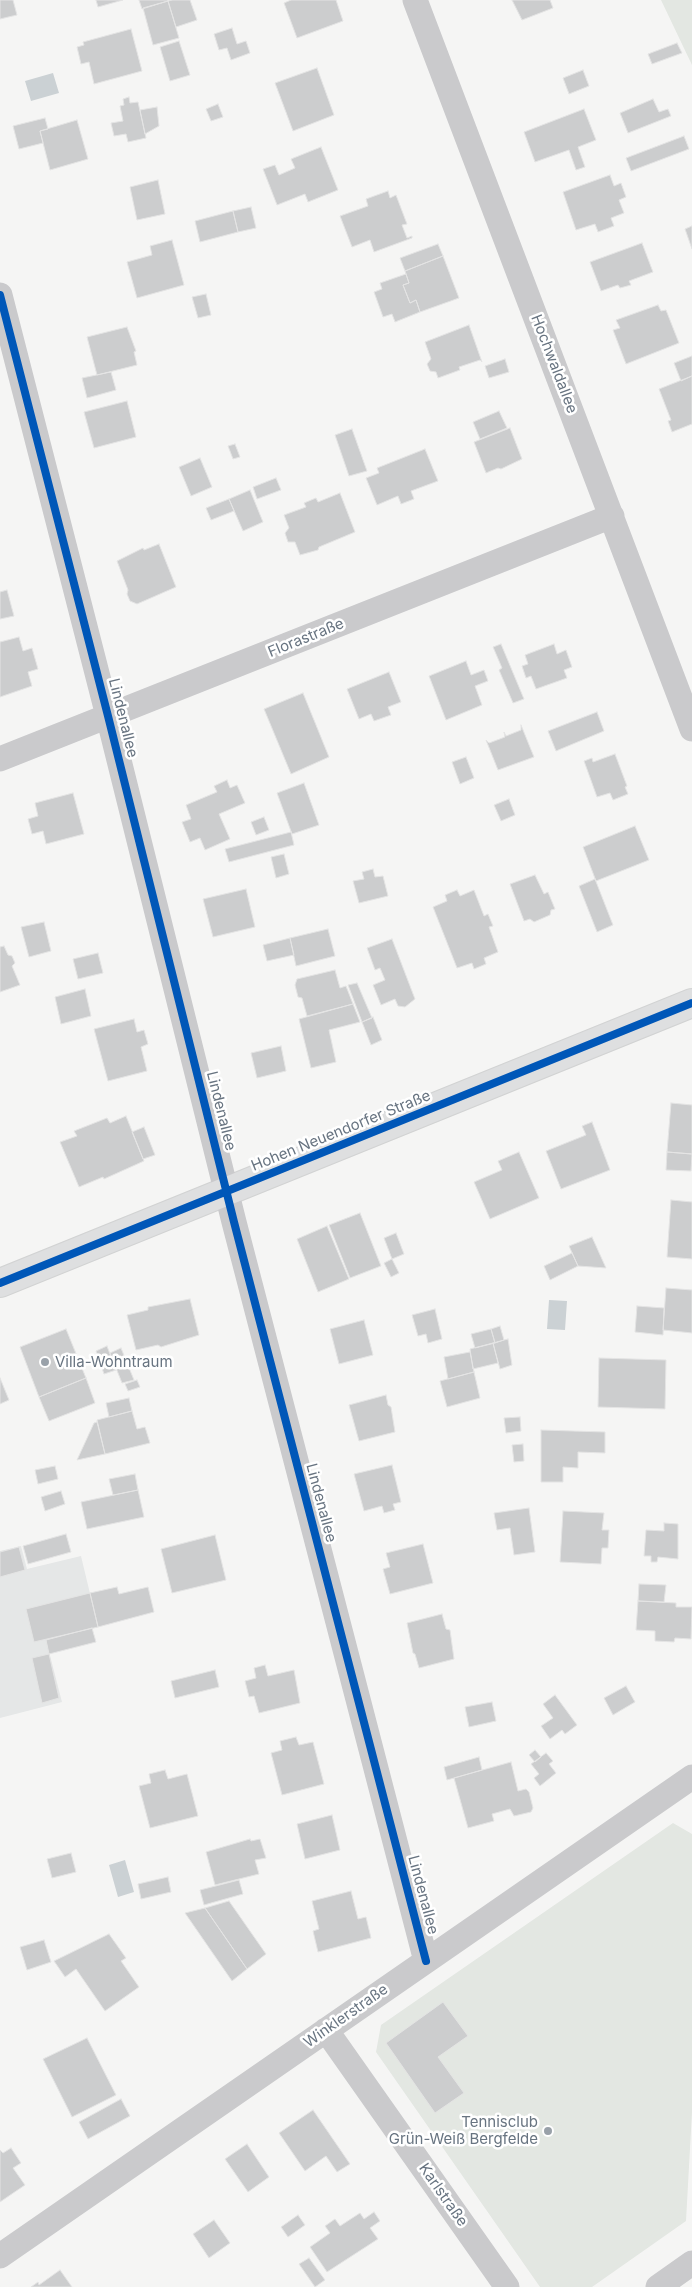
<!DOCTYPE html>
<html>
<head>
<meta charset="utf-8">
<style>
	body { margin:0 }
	canvas { display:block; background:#f5f5f4 }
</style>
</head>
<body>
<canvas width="692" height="2287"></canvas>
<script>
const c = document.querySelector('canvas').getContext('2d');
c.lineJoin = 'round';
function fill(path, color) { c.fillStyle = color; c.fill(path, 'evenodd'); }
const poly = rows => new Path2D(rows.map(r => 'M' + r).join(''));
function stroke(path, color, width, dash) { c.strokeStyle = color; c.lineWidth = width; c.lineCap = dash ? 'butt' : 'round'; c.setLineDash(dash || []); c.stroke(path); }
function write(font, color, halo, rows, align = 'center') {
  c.font = font + ' Inter,sans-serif'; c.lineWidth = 5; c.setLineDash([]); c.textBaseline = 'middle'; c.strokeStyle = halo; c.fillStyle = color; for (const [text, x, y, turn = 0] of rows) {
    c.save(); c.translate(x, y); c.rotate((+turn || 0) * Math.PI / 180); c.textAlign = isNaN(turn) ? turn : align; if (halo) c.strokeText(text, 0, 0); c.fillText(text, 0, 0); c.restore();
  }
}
const built = poly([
	[21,1546,27,1569,81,1556,98,1627,46,1640,62,1702,0,1718,0,1551]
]);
const green = poly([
	[661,0,692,0,692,65],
	[673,1823,692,1834,692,2112,686,2221,592,2287,540,2287,376,2052,381,2025]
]);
const water = poly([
	[53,73,59,93,31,101,25,81],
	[549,1300,567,1301,565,1330,547,1329],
	[125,1860,134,1892,118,1897,109,1865]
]);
const building = poly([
	[0,0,13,0,17,15,0,19,0,0],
	[96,0,123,0,98,7,96,0],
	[139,0,167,0,168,1,142,9,139,0],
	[172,0,190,0,197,20,176,27,168,1,172,0],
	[291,0,336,0,343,21,297,38,284,3,291,0],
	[512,0,550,0,553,8,522,20,512,0],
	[168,1,179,38,153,45,143,8,168,1],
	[232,28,237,44,246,41,250,53,231,60,227,48,219,50,214,34,232,28],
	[131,29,142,71,94,84,89,62,81,64,77,47,84,45,83,42,131,29],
	[179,41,190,75,170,81,160,47,179,41],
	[677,43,682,53,652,64,648,54,677,43],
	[317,68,334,115,293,131,275,83,317,68],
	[583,70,589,86,569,94,563,78,583,70],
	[129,97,130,103,138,102,146,138,128,142,126,134,114,136,111,123,123,121,120,106,124,105,123,99,129,97],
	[653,99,659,112,668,109,671,116,628,133,620,113,653,99],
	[218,104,223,117,211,121,206,109,218,104],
	[157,107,159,126,145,134,140,110,157,107],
	[584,109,596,140,578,147,585,167,576,170,569,150,535,162,524,132,584,109],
	[45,118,48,129,40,131,43,143,19,149,13,126,45,118],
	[77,120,88,159,50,170,40,131,77,120],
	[684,136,689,149,631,171,626,158,684,136],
	[321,147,338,190,308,202,305,194,277,205,263,169,275,165,279,175,295,168,291,159,321,147],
	[610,175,614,186,621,183,626,197,619,200,624,213,611,218,614,226,598,232,595,224,576,230,563,192,610,175],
	[158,180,165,214,137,220,130,187,158,180],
	[388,191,390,198,396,195,407,224,402,225,407,238,412,236,412,238,374,252,370,240,352,247,340,216,368,206,366,199,388,191],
	[251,207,256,228,238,232,233,211,251,207],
	[233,211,238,232,200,242,195,221,233,211],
	[692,226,692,249,685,229,692,226],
	[172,240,184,285,137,298,127,262,152,255,150,246,172,240],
	[642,243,653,272,629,281,631,285,620,288,618,285,601,291,590,262,642,243],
	[438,244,443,256,405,271,400,258,438,244],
	[443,256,459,298,420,312,416,300,410,303,403,285,409,283,405,271,443,256],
	[406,274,409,283,403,285,410,303,416,300,420,312,395,322,392,314,383,317,374,292,382,289,380,283,406,274],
	[206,294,211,315,198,318,192,297,206,294],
	[658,305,661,311,666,310,679,343,626,364,613,330,620,328,616,320,658,305],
	[469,325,482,362,480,360,459,367,460,370,438,378,436,372,430,371,427,364,431,359,425,342,469,325],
	[127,327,136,351,134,352,137,365,97,375,87,337,127,327],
	[692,356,692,376,681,381,674,363,692,356],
	[505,359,509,372,489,378,485,366,505,359],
	[111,372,116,390,87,398,82,378,111,372],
	[692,376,692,424,672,432,668,421,671,420,659,389,692,376],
	[127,401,136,437,94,448,84,412,127,401],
	[499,411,507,428,480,439,473,422,499,411],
	[510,428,522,459,501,469,498,468,486,473,474,442,510,428],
	[352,429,367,471,349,476,335,435,352,429],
	[235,444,240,457,233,459,228,446,235,444],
	[425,449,438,481,411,491,414,499,401,504,398,496,377,505,366,478,379,473,377,468,425,449],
	[200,458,212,487,191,496,179,467,200,458],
	[276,478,281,490,257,499,253,487,276,478],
	[250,490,263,522,243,531,229,499,250,490],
	[340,493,355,532,319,547,318,550,300,555,295,542,288,542,285,533,289,528,284,515,306,507,304,503,316,498,318,502,340,493],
	[229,499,234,511,211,520,206,508,229,499],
	[159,544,176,587,137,604,130,601,127,594,128,590,117,561,143,548,144,550,159,544],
	[7,590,14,616,0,619,0,592,7,590],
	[19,637,23,651,32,648,38,669,28,672,32,686,0,697,0,642,19,637],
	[501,644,524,699,513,703,499,670,502,668,493,647,501,644],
	[554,644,557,654,566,650,572,667,564,670,567,678,536,689,531,676,526,678,522,666,528,664,525,655,554,644],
	[466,661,471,675,484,670,488,681,475,686,482,705,446,720,429,676,466,661],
	[389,672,401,702,388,707,391,715,374,721,371,714,359,719,347,689,389,672],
	[303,693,329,757,291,774,264,709,303,693],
	[597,712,604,731,556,751,548,731,597,712],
	[521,725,534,757,498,770,486,740,489,743,505,737,504,732,506,736,521,730,521,725],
	[615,754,627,786,625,787,628,794,613,800,610,793,597,797,584,761,592,758,593,762,615,754],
	[466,757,474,778,460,784,452,762,466,757],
	[227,780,230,788,237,785,245,803,219,814,230,839,205,850,200,838,190,842,182,822,191,819,186,805,217,792,214,786,227,780],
	[304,783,319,825,292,834,277,793,304,783],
	[73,793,84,834,46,844,43,831,32,834,28,819,38,816,35,803,73,793],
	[509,799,515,815,501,821,494,805,509,799],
	[264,817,269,830,256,835,251,822,264,817],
	[635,826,649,860,596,881,583,847,635,826],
	[291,832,294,845,229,862,225,849,291,832],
	[284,854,289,874,276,878,271,857,284,854],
	[373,869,375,877,383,876,388,896,359,903,353,881,364,879,362,872,373,869],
	[535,875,544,894,548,892,555,909,551,910,550,915,534,922,530,919,524,921,510,884,535,875],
	[595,879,613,925,597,932,579,886,595,879],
	[246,889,255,927,213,937,203,899,246,889],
	[457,890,460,896,474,890,484,916,488,914,493,926,489,927,498,952,484,958,486,964,474,969,472,963,457,968,433,907,447,901,445,895,457,890],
	[44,922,51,951,29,957,21,927,44,922],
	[328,929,335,956,296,966,290,938,328,929],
	[290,938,294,955,267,961,263,945,290,938],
	[392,939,415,999,405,1007,398,1006,395,999,381,1005,373,985,385,980,380,968,375,970,367,948,392,939],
	[4,946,8,955,12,956,15,963,12,966,20,985,0,992,0,947,4,946],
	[98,953,103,973,78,979,73,959,98,953],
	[335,970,340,988,346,986,353,1004,307,1016,302,998,298,997,295,985,297,979,335,970],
	[357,983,372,1018,362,1022,348,985,357,983],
	[85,989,91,1016,61,1024,55,997,85,989],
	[353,1004,360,1022,329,1030,336,1062,311,1068,299,1019,353,1004],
	[373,1017,382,1040,371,1045,362,1022,373,1017],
	[134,1019,137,1032,144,1030,148,1044,141,1047,147,1071,108,1081,94,1029,134,1019],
	[281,1046,286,1071,257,1078,251,1053,281,1046],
	[671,1103,692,1105,692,1154,667,1152,671,1103],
	[126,1116,144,1161,104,1179,103,1177,79,1187,60,1142,77,1136,74,1131,107,1118,110,1123,126,1116],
	[592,1122,610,1170,561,1189,546,1151,586,1135,582,1126,592,1122],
	[144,1127,155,1155,143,1159,132,1132,144,1127],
	[519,1152,539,1198,490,1219,474,1182,502,1170,498,1161,519,1152],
	[667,1152,692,1154,691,1171,666,1170,667,1152],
	[671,1200,692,1202,692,1259,667,1257,671,1200],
	[360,1213,381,1266,350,1278,329,1225,360,1213],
	[327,1226,349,1279,318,1292,297,1239,327,1226],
	[396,1233,404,1254,392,1259,384,1238,396,1233],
	[592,1237,606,1268,578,1266,569,1246,592,1237],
	[572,1253,578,1266,550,1280,544,1266,572,1253],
	[392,1259,399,1273,391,1277,384,1263,392,1259],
	[666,1288,692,1290,692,1333,663,1330,666,1288],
	[190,1299,199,1335,161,1347,158,1345,136,1350,127,1315,148,1310,148,1307,190,1299],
	[637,1306,664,1308,663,1335,635,1332,637,1306],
	[435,1309,442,1339,428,1343,426,1334,418,1336,412,1315,435,1309],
	[364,1320,373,1355,339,1364,330,1329,364,1320],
	[500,1326,504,1340,495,1343,491,1329,500,1326],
	[66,1329,86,1378,39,1397,20,1347,66,1329],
	[491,1329,495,1343,475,1348,471,1334,491,1329],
	[508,1339,512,1365,500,1369,493,1343,508,1339],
	[493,1343,498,1363,473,1369,470,1349,493,1343],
	[107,1346,116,1370,104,1374,96,1351,107,1346],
	[121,1348,134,1380,122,1383,110,1353,121,1348],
	[470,1352,474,1372,448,1379,444,1357,470,1352],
	[599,1358,666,1360,665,1409,598,1407,599,1358],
	[474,1372,480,1398,447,1407,440,1381,474,1372],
	[0,1378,9,1400,0,1404,0,1378],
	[86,1378,95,1403,49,1421,39,1397,86,1378],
	[137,1380,140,1387,128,1391,125,1384,137,1380],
	[386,1395,388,1405,391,1407,395,1432,359,1441,349,1405,386,1395],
	[129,1398,132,1411,109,1417,106,1403,129,1398],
	[132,1411,137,1429,145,1427,150,1443,105,1454,97,1420,132,1411],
	[520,1417,521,1431,506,1433,504,1418,520,1417],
	[97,1422,105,1454,77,1460,94,1423,97,1422],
	[541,1430,605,1432,605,1453,578,1452,578,1468,563,1467,563,1482,541,1482,541,1430],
	[523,1444,524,1461,514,1462,512,1445,523,1444],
	[392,1465,401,1502,393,1504,395,1510,384,1513,382,1506,364,1511,354,1474,392,1465],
	[55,1466,58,1479,38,1484,35,1470,55,1466],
	[135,1474,138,1490,113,1495,109,1479,135,1474],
	[138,1490,144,1517,87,1529,81,1502,138,1490],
	[61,1491,65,1504,45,1511,41,1497,61,1491],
	[529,1508,535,1552,514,1555,510,1528,497,1530,494,1513,529,1508],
	[563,1511,604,1513,602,1530,609,1530,608,1548,602,1548,601,1564,560,1562,563,1511],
	[664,1523,678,1524,678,1559,658,1557,657,1562,651,1562,651,1556,644,1556,646,1530,664,1531,664,1523],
	[66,1534,71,1552,28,1564,23,1546,66,1534],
	[215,1535,226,1580,172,1593,161,1549,215,1535],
	[423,1544,433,1583,390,1594,383,1569,390,1567,386,1553,423,1544],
	[19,1547,25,1570,0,1577,0,1552,19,1547],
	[639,1584,666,1585,664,1602,638,1601,639,1584],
	[117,1587,119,1594,148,1587,154,1612,98,1627,90,1593,117,1587],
	[90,1593,98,1627,34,1642,26,1609,90,1593],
	[638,1601,676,1603,676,1607,692,1607,691,1639,675,1638,674,1642,655,1641,655,1631,636,1630,638,1601],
	[442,1614,446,1629,450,1630,454,1659,419,1668,415,1654,413,1653,407,1623,442,1614],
	[92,1628,96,1642,49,1654,46,1640,92,1628],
	[49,1654,59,1698,42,1703,32,1658,49,1654],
	[265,1665,268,1676,294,1670,300,1703,259,1713,254,1696,249,1697,245,1681,256,1678,254,1668,265,1665],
	[215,1670,219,1687,175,1698,171,1681,215,1670],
	[626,1686,635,1702,613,1715,604,1698,626,1686],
	[555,1695,577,1725,565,1734,562,1730,550,1739,541,1726,553,1718,543,1704,555,1695],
	[492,1702,496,1721,469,1727,465,1707,492,1702],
	[296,1737,299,1745,313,1742,324,1784,282,1795,271,1753,282,1750,280,1741,296,1737],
	[535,1750,541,1757,535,1762,529,1755,535,1750],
	[546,1753,553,1761,549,1764,556,1773,540,1786,534,1778,539,1774,531,1764,546,1753],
	[479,1757,482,1770,447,1780,444,1767,479,1757],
	[511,1762,518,1791,526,1789,529,1792,533,1808,531,1812,514,1816,510,1809,492,1814,494,1821,468,1828,454,1778,511,1762],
	[165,1770,168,1779,187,1774,198,1816,150,1828,139,1786,151,1783,149,1774,165,1770],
	[332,1815,340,1850,305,1859,297,1824,332,1815],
	[250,1839,251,1841,260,1839,266,1858,255,1860,259,1874,215,1885,206,1852,250,1839],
	[71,1853,76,1872,52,1878,47,1859,71,1853],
	[168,1877,171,1892,141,1899,138,1884,168,1877],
	[239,1880,243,1894,204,1905,200,1890,239,1880],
	[351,1891,358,1919,366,1917,371,1938,318,1952,313,1931,319,1929,312,1901,351,1891],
	[229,1901,266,1954,247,1969,205,1908,229,1901],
	[205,1908,247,1969,232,1981,185,1913,205,1908],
	[109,1934,126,1958,121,1961,139,1987,105,2011,76,1969,65,1977,54,1961,109,1934],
	[44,1940,51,1962,27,1970,20,1947,44,1940],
	[443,2002,468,2036,438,2057,464,2093,435,2113,386,2043,443,2002],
	[87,2038,116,2095,72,2117,43,2059,87,2038],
	[121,2099,130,2116,88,2139,79,2122,121,2099],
	[313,2110,350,2164,337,2172,326,2156,305,2171,279,2133,313,2110],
	[247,2144,269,2177,248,2192,225,2159,247,2144],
	[11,2148,21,2163,13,2168,25,2185,0,2202,0,2150,3,2153,11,2148],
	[374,2212,380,2221,370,2228,378,2239,327,2272,310,2247,330,2233,325,2226,335,2219,340,2226,360,2213,364,2219,374,2212],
	[298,2215,305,2225,288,2237,281,2227,298,2215],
	[214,2220,230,2243,209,2258,193,2234,214,2220],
	[309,2258,325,2280,315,2287,299,2264,309,2258],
	[60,2270,72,2287,31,2287,38,2282,39,2285,60,2270]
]);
const street = poly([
	[415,0,692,729],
	[0,295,108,716,234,1222,426,1961],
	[0,759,612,516],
	[326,2030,507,2287],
	[0,2256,692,1777],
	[658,2287,692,2263]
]);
const secondary = poly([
	[0,1283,692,1003]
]);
const cycleway = poly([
	[0,295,108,716,234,1222,426,1961],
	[0,1283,692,1003]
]);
const markers = [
	[45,1362,5,"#99a1a9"],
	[548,2131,5,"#99a1a9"]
];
const streetNames = [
	["Hochwaldallee",554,364,69],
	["Florastraße",306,638,-22],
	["Lindenallee",123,718,76],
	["Lindenallee",221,1111,76],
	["Hohen Neuendorfer Straße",341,1131,-22],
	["Lindenallee",321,1503,75],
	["Lindenallee",423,1895,75],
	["Winklerstraße",346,2016,-35],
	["Karlstraße",443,2195,55]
];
const poiNames = [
	["Villa-Wohntraum",55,1362],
	["Tennisclub",538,2122,"right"],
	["Grün-Weiß Bergfelde",538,2139,"right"]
];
fill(built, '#e5e7e7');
fill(green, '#e3e7e2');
fill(water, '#cbd1d4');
fill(building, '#cccdce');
stroke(building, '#e4e4e4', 1);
stroke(secondary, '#d2d3d3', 30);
stroke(street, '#cacacc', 25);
stroke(secondary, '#dedfe0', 28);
stroke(cycleway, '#0057b8', 8);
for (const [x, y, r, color] of markers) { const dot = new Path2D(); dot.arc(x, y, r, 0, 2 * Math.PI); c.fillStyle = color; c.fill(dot); stroke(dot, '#fff', 2); }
write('15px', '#687481', '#fff', streetNames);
write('15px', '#687481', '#fff', poiNames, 'left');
</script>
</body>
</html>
